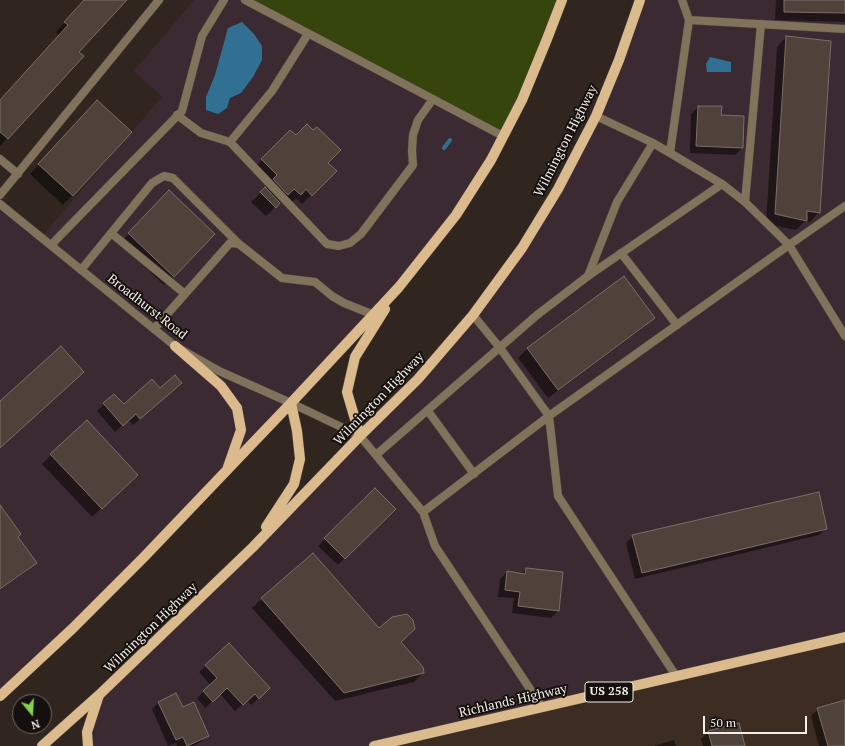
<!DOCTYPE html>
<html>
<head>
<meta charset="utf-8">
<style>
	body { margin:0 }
	#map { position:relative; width:845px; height:746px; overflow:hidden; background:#31261f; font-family:"PT Serif",serif }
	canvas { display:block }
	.north { position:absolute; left:12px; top:694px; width:40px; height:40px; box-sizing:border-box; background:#15100d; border:1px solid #6e6864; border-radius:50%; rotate:162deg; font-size:11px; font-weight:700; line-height:16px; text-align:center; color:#f3ece7 }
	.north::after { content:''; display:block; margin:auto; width:14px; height:18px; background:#86cf4b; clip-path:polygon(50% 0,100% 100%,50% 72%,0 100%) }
	.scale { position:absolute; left:703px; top:716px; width:104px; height:18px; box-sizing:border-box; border:2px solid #f3ece7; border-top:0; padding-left:5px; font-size:12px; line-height:14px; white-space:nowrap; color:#f3ece7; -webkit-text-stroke:3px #15100d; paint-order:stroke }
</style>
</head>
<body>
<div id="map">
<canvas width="845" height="746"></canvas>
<div class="north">N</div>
<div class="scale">50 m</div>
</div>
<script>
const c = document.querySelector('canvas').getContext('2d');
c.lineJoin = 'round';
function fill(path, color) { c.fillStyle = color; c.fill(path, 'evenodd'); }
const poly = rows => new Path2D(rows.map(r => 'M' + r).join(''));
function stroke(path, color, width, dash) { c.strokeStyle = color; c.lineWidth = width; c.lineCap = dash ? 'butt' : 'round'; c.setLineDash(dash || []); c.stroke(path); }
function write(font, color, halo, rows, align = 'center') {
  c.font = font + ' "PT Serif",serif'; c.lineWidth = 4; c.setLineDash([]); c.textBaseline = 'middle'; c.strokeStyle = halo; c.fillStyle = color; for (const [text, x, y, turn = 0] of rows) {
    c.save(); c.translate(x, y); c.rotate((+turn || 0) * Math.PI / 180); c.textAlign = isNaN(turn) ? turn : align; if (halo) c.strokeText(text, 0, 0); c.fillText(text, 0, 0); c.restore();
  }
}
const commercial = poly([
	[194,0,245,0,503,136,456,215,291,403,0,696,0,204,41,237,162,97,134,71],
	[640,0,845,0,845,637,374,746,88,746,99,695,418,379,522,248,596,116]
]);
const built = poly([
	[845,638,845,746,373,746]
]);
const green = poly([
	[245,0,562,0,503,136]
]);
const water = poly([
	[242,22,254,34,262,46,262,60,253,77,241,93,230,98,227,108,218,114,206,110,206,97,215,75,228,28],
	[710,57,731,62,731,72,707,72,706,64]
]);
const shadow = poly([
	[84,0,126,0,78,52,82,56,0,146,0,97,2,99,59,35,56,32],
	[776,0,845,0,845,22,775,20],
	[786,37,819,212,810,222,805,221,796,230,766,224,777,47],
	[698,107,720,116,743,117,742,148,735,155,690,153,691,114],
	[88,111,131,132,63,205,30,174],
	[290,131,335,171,302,204,296,198,291,203,285,197,266,216,251,202,269,185,253,169],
	[160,201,174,276,164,285,120,243],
	[624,278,653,318,644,327,548,398,518,358,527,349],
	[159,389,173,390,133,425,128,420,115,432,97,411,104,404,124,406],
	[51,455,127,484,92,517,42,464],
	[375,489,394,509,338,565,318,546],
	[0,510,17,537,35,563,27,571,0,590],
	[826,528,819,535,635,579,626,543,633,536],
	[312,554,379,630,400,643,423,673,414,682,335,701,252,608],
	[526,569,558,611,551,618,512,613,514,598,498,597,500,579,507,572,520,574],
	[206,666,262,695,251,705,247,700,235,711,220,694,205,708,197,698,210,685,199,672],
	[845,701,845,746,819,746,811,716,818,709],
	[159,702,182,708,208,735,201,742,193,746,177,746,176,743,168,746,152,709],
	[739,724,744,746,703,746,701,739,708,732],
	[674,740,676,746,654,746]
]);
const stream = poly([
	[444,148,450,140]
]);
const building = poly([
	[84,0,127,0,79,52,84,56,8,139,0,132,0,100,68,25,64,22,84,0],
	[784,0,845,0,845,13,784,12,784,0],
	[786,36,831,41,820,213,807,211,807,221,775,214,786,36],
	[97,100,132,132,73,196,38,164,97,100],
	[698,106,722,106,721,115,744,116,743,148,696,146,698,106],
	[307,124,313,130,317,127,341,150,328,163,337,171,312,196,306,189,301,195,294,189,288,195,273,179,277,175,261,159,290,130,296,135,307,124],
	[265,187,280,203,276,208,260,192,265,187],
	[169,190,215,234,174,277,128,233,169,190],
	[624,276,655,318,558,390,527,348,624,276],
	[61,346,84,372,0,448,0,401,61,346],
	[175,375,182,383,140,419,136,414,123,426,103,403,114,394,124,404,152,379,160,388,175,375],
	[87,420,138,475,102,509,50,454,87,420],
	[375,488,396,509,345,559,324,538,375,488],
	[819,492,827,529,642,573,632,535,819,492],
	[0,505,21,534,18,537,37,563,0,589,0,505],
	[313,553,379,628,392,617,407,614,413,620,415,629,401,642,423,667,424,673,344,693,261,598,313,553],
	[526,568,563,572,559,611,518,606,520,592,505,590,507,571,525,574,526,568],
	[229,643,270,688,259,699,255,694,243,705,227,688,213,702,203,691,217,678,205,665,229,643],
	[176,693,183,707,194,702,209,736,187,746,183,737,176,740,158,702,176,693],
	[845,700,845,746,828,746,817,708,845,700],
	[739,723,745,746,712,746,708,731,739,723]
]);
const lane = poly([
	[245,0,503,136],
	[230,142,327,244,339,246,350,243,361,234,413,165,412,151,413,135,418,120,433,99],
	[745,202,761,24],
	[111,233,185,294],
	[51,245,182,111,202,36,224,0],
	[789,245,845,206],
	[621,253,677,325],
	[81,270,152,183,164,176,173,178,239,244],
	[588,276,722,184],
	[473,315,500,348,549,416],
	[154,329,230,243,239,244,282,278,315,282,332,296,344,303,374,315],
	[428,411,474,474]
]);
const street = poly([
	[689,20,845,29],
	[177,115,201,133,230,142,272,91,308,34],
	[596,116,653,143,670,153,722,184,745,202,789,245,845,336],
	[670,153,689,20,682,0],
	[0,159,18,174],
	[0,195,159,0],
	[0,204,175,346,219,371,291,403,360,436,423,512,435,546,542,707],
	[549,416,558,496,676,676],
	[376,455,537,315,588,276,617,202,653,143],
	[423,512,549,416,789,245]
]);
const primary = poly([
	[175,346,221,386,237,408,241,430,228,467],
	[360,436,347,392,355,357,385,309],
	[266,527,294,484,300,459,297,431,291,403],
	[0,696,72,629,144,557,291,403,399,287,456,215,491,160,522,100,547,39,562,0],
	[42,746,99,695,253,547,360,436,418,379,473,315,522,248,558,189,596,116,619,60,640,0],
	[88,746,87,732,99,695],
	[374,746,845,637]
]);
const shields = [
	[609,692,48]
];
const shieldNames = [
	["US 258",609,692]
];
const streetNames = [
	["Wilmington Highway",566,141,-63],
	["Broadhurst Road",147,307,38],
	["Wilmington Highway",379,399,-46],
	["Wilmington Highway",151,628,-44],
	["Richlands Highway",513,701,-13]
];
fill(commercial, '#3c2a32');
fill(built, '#3c2c21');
fill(green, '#36450c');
fill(water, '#317092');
fill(shadow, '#0007');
stroke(stream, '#317092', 4);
fill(building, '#4e423b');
stroke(building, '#7b6e67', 1);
stroke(lane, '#4c423b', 9);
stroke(street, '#4c423b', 9);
stroke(primary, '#4c423b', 11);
stroke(lane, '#81725c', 8);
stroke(street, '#81725c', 8);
stroke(primary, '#dbbb8d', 10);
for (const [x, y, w] of shields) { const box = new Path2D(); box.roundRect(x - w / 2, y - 10, w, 20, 3); c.fillStyle = '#15100d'; c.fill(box); stroke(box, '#f3ece7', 1); }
write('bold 12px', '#f3ece7', null, shieldNames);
write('13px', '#f3ece7', '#15100d', streetNames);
</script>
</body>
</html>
